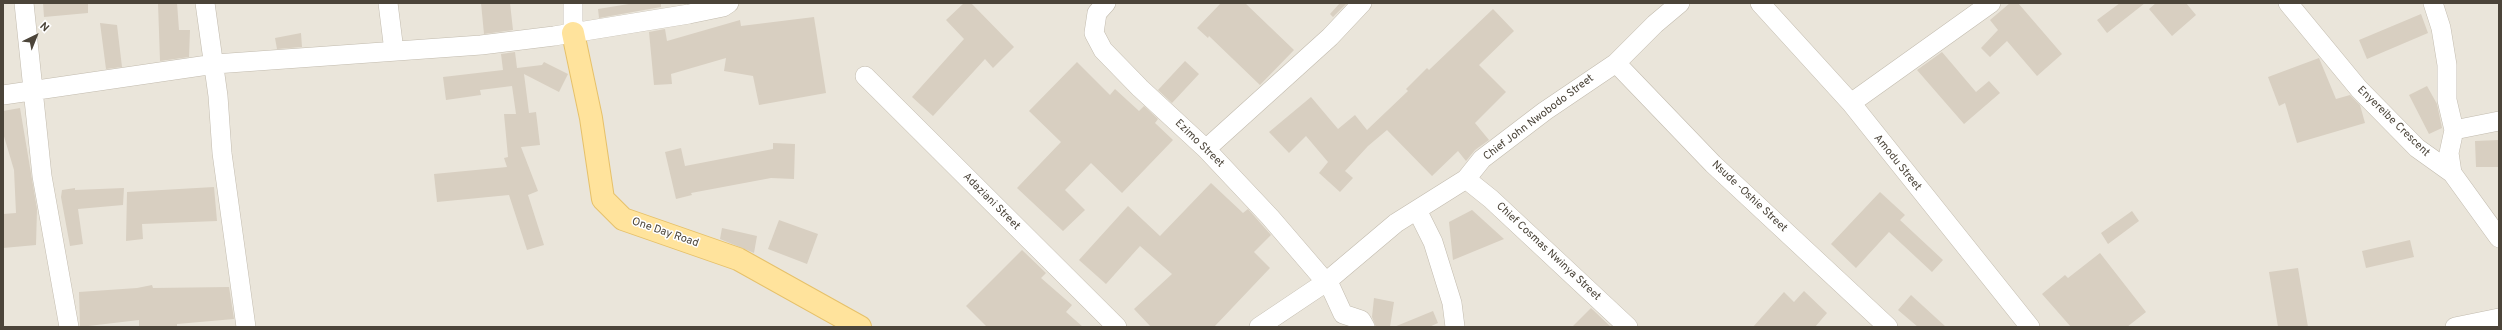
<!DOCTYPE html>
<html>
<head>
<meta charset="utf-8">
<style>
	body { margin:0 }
	#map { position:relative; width:2502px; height:330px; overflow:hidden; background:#f6f3ec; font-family:Overpass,sans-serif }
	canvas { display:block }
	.frame { position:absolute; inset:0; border:4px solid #4b4439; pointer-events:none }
	.north { position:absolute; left:16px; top:16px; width:40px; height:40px; -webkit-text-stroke:3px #fff; paint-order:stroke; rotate:43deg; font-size:11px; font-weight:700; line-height:16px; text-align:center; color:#4b4439 }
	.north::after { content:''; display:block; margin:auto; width:14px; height:18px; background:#4b4439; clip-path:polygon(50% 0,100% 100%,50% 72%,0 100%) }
</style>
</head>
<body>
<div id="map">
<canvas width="2502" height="330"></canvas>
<div class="frame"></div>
<div class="north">N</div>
</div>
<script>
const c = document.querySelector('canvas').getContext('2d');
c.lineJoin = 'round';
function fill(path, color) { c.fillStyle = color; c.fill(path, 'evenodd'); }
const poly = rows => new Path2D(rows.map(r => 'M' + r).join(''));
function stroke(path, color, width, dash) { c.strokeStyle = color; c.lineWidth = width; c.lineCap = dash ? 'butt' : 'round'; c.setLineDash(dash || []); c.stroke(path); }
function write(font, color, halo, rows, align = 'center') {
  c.font = font + ' Overpass,sans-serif'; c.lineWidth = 3; c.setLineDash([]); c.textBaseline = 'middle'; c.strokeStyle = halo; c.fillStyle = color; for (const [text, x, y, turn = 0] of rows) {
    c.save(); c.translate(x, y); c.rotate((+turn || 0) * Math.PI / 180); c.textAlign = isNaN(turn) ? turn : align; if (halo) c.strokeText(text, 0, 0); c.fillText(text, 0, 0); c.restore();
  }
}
const residential = poly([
	[3,3,2499,3,2499,327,3,327]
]);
const building = poly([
	[43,3,88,3,88,13,44,17],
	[158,3,177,3,179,30,190,30,189,57,160,61],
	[481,3,510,3,513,30,484,34],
	[635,3,661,3,661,7,599,18,598,9],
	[964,3,971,3,1014,47,993,68,985,59,933,116,912,97,964,39,946,20],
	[1221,3,1245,3,1294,50,1260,85,1209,36,1208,38,1197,28],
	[1340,3,1347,3,1333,17,1330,14],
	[2010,3,2018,3,2062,54,2037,76,2007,41,1990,57,1981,48,1998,30,1990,20],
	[2120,3,2145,3,2107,33,2097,20],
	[2156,3,2186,3,2196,15,2172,36,2149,9],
	[1493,9,1514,31,1479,65,1506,92,1475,123,1489,140,1475,150,1466,161,1458,151,1432,176,1387,130,1368,146,1345,171,1353,178,1340,192,1319,173,1328,162,1306,136,1289,153,1269,132,1311,97,1338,129,1355,115,1367,130,1408,91,1406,89,1427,68,1429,70],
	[2421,14,2428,33,2367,59,2359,40],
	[814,17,826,93,759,105,753,76,724,71,726,58,671,74,672,84,654,85,649,32,665,29,667,41,740,20,741,26],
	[100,23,117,25,122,67,106,69],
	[301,33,302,47,277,49,275,38],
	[515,52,517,68,542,65,544,62,568,74,559,92,524,74,529,113,536,112,540,145,521,147,538,191,528,195,544,245,527,250,509,195,437,202,434,174,507,167,504,158,508,157,504,114,516,114,512,86,480,90,481,95,446,100,443,77,503,70,501,54],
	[1942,52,1976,92,1989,81,2000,93,1964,124,1917,70],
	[2319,58,2336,99,2350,95,2360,105,2365,123,2297,143,2285,103,2279,106,2268,77],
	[1185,61,1199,74,1172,103,1158,90],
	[1077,62,1110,95,1115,89,1139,111,1144,106,1158,119,1155,123,1173,140,1122,193,1091,163,1065,190,1085,210,1063,231,1017,188,1061,142,1029,111],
	[2427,86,2437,104,2442,128,2429,134,2409,95],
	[20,108,37,209,36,245,3,248,3,214,16,213,14,170,3,133,3,111],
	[2499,140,2499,167,2476,167,2475,141],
	[773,143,795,144,794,179,771,178,691,193,692,195,676,199,665,152,681,148,685,166,773,149],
	[1211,183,1243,213,1248,209,1271,235,1254,252,1270,268,1214,327,1151,327,1134,309,1172,274,1140,246,1106,284,1079,260,1128,206,1160,236],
	[214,187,217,221,142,224,143,239,126,241,127,192],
	[75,188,75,190,124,188,123,205,78,209,83,244,70,246,61,197,62,190],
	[1880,192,1905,215,1900,220,1943,260,1932,272,1889,232,1856,268,1831,244],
	[1472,210,1504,239,1453,260,1449,222],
	[2132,211,2139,221,2108,244,2101,233],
	[779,220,818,234,807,264,768,249],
	[722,228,757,236,754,253,720,239],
	[2410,240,2414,257,2366,268,2362,251],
	[1022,250,1046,273,1041,278,1072,305,1066,312,1083,327,987,327,966,306],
	[2100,253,2146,312,2127,327,2071,327,2042,294,2065,275,2068,278],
	[2298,268,2308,327,2278,327,2269,272],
	[152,285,153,288,229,287,234,319,177,324,177,327,139,327,139,320,80,327,79,292,137,288],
	[1804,291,1827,313,1815,327,1753,327,1784,292,1794,302],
	[1911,295,1946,327,1918,327,1898,310],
	[1374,298,1394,302,1390,327,1376,327,1372,317],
	[1591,308,1611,327,1572,327],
	[1433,311,1438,323,1429,327,1394,327]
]);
const minor = poly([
	[24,3,42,176,69,327],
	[205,3,218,96,222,153,246,327],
	[388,3,394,51],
	[573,3,573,33],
	[1106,3,1097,13,1094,33,1103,50,1140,88,1206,149,1270,217,1331,288,1343,314,1361,320,1365,327],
	[1760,3,1851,103,2030,327],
	[2288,3,2359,89,2417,148,2452,173,2499,238],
	[2433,3,2441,28,2447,65,2447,100,2454,130,2449,153,2452,173],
	[1616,63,1713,164,1888,327],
	[865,76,1117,327],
	[3,95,215,64,481,45,554,36,689,14,723,7,729,3],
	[1851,103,1991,3],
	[2454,130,2499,121],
	[1206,149,1330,37,1362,3],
	[1466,179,1491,199,1628,327],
	[1417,210,1433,242,1452,303,1455,327],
	[1259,327,1326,282,1396,223,1466,179,1482,159,1545,111,1616,63,1655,24,1680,3],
	[2455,327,2499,318]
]);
const major = poly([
	[573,33,591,118,603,199,623,219,738,259,860,327]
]);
const streetNames = [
	["Chief John Nwobodo Street",1539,118,-37],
	["Enyereibe Crescent",2393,122,44],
	["Ezimo Street",1199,144,44],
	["Amodu Street",1897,163,51],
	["Nsude -Oshie Street",1749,197,43],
	["Adaziani Street",991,202,45],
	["One Day Road",665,233,19],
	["Chief Cosmas Nwinya Street",1548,252,43]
];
fill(residential, '#eae5da');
fill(building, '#d8cfc1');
stroke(minor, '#c2bbae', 20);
stroke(major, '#e6c16a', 24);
stroke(minor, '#fff', 19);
stroke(major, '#ffe39c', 22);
write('11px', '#4b4439', '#fff', streetNames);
</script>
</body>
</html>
